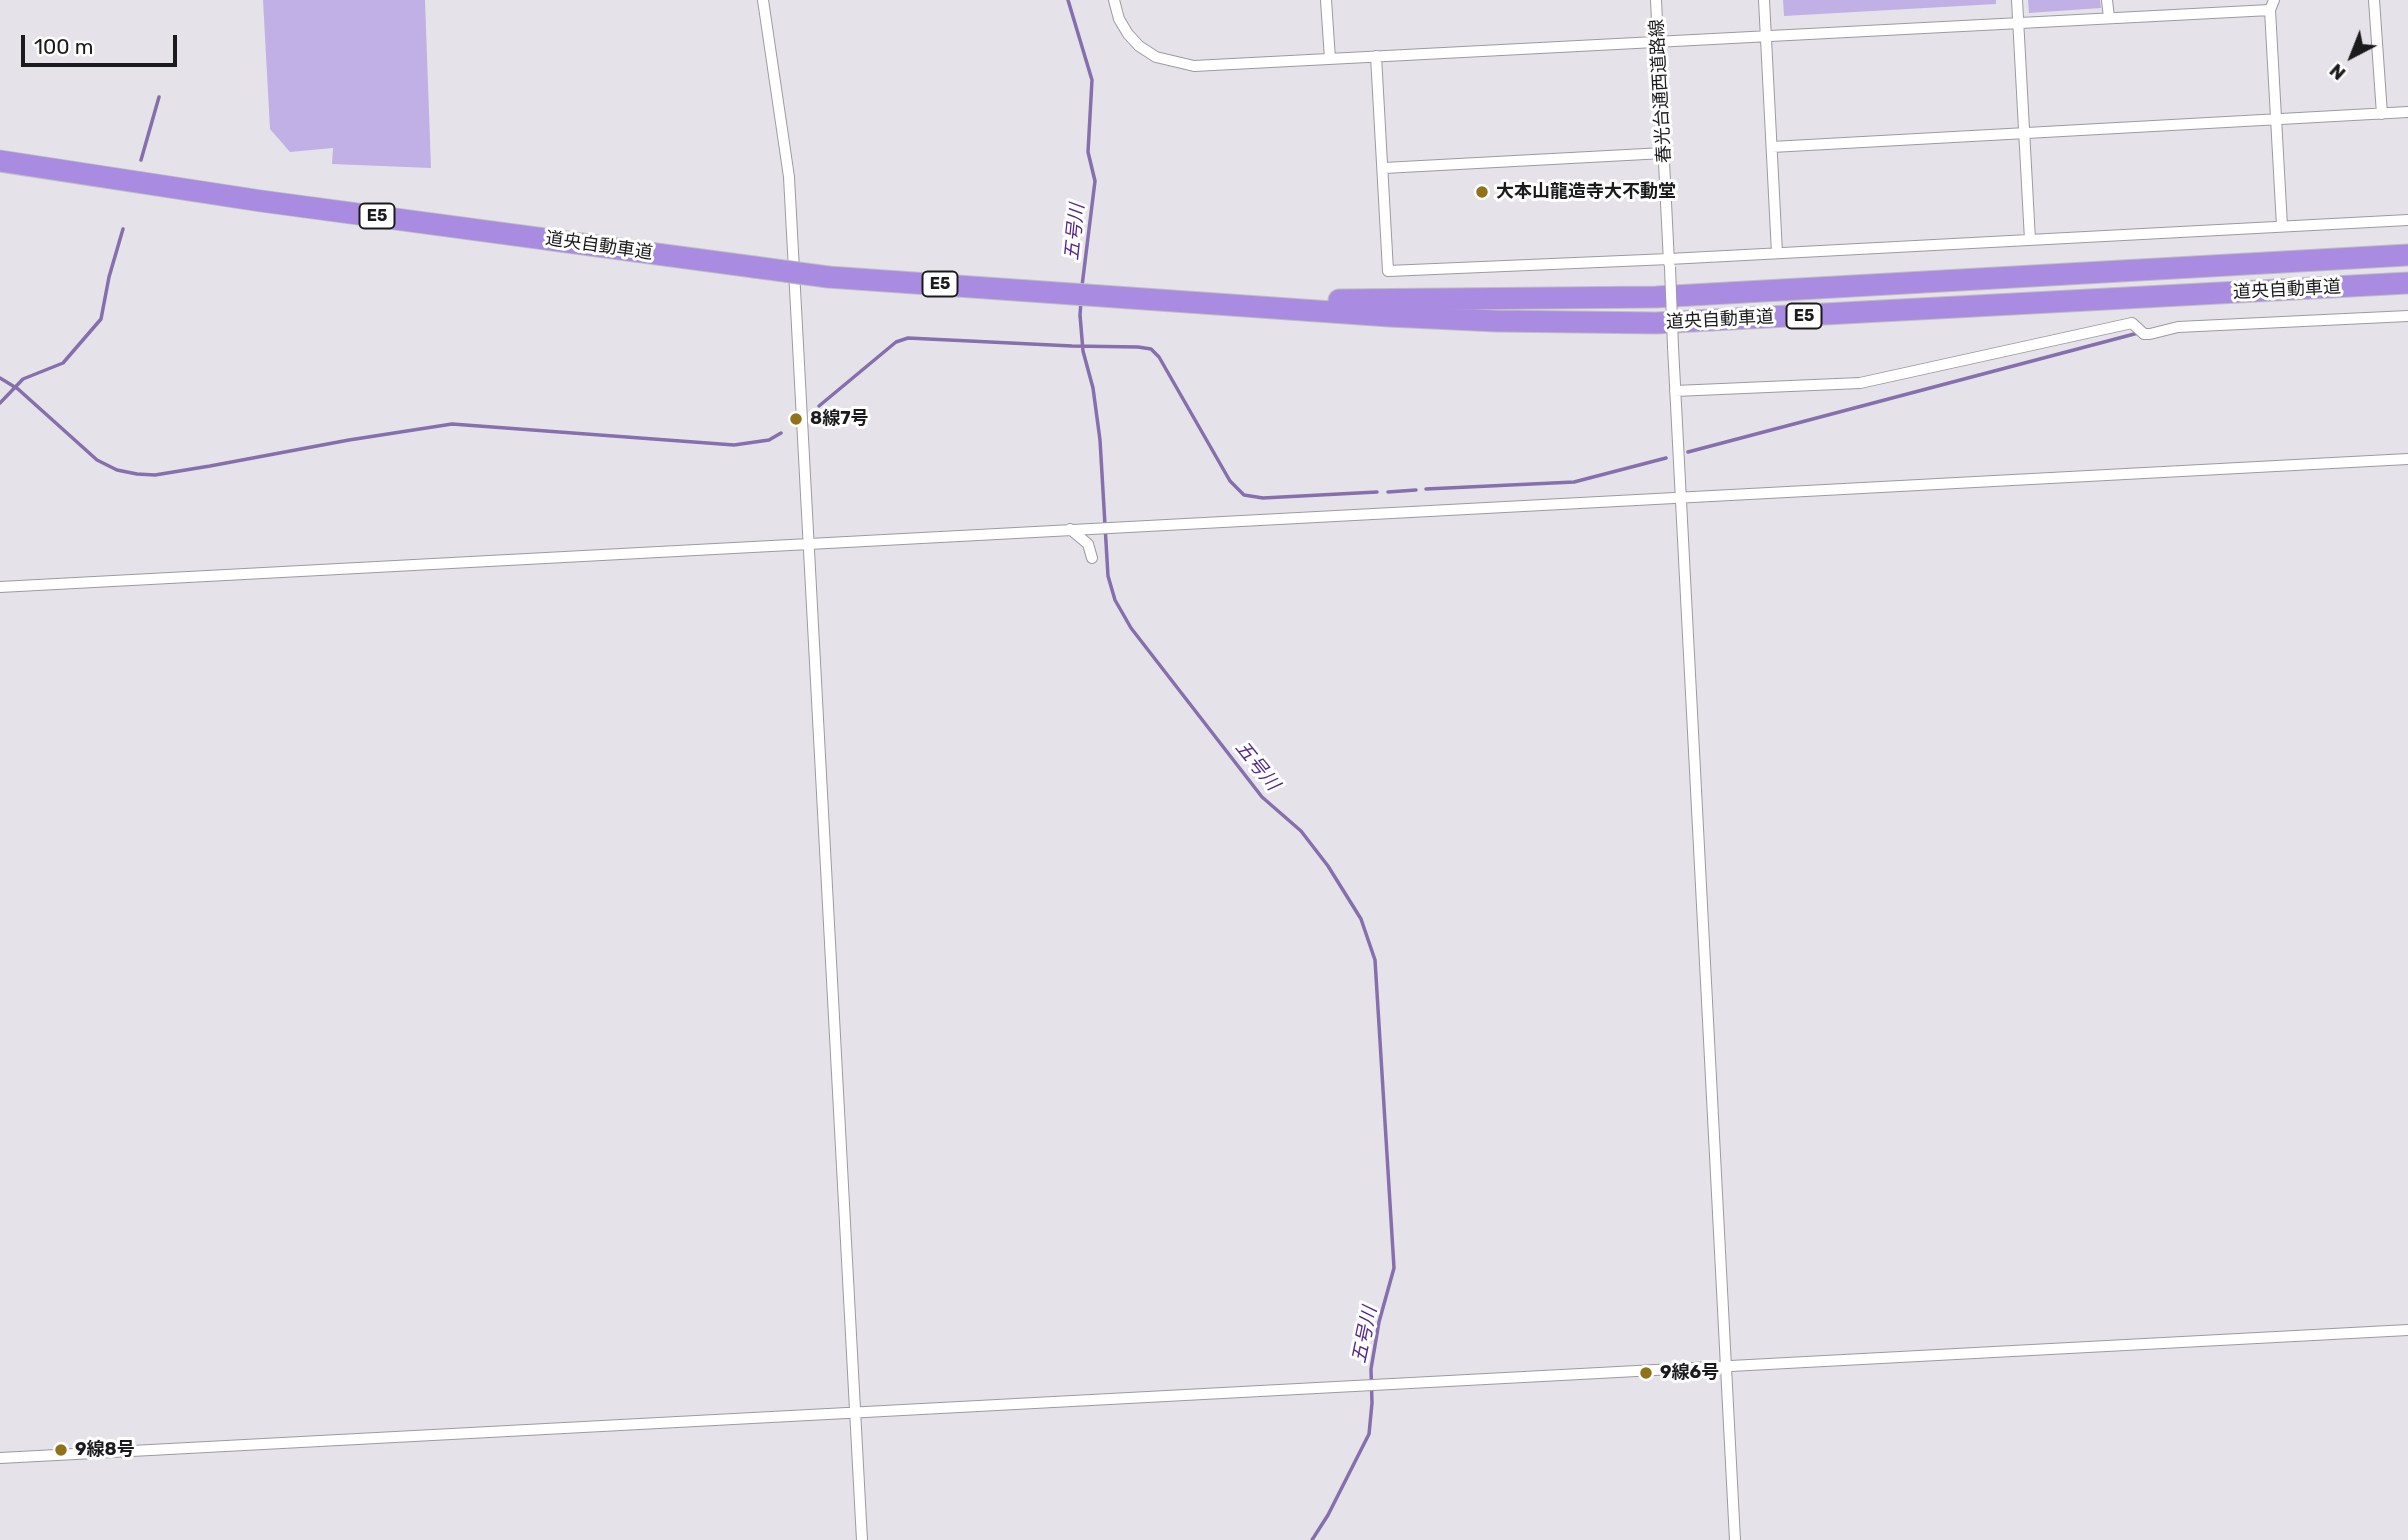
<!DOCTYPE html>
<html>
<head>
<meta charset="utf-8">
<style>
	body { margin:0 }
	#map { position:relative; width:2408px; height:1540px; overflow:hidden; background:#e5e3e9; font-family:Rubik,sans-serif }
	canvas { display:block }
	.north { position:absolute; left:2317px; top:21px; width:70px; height:70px; -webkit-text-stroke:5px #fff; paint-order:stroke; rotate:222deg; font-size:19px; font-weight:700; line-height:28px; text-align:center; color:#1b1a1c }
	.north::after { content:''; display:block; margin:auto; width:24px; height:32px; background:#1b1a1c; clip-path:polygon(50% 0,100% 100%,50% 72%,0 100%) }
	.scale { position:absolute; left:21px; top:35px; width:156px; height:32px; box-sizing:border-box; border:4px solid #1b1a1c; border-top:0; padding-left:9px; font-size:21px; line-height:24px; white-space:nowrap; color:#1b1a1c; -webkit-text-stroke:5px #fff; paint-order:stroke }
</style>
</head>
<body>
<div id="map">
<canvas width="2408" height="1540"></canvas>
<div class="north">N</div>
<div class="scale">100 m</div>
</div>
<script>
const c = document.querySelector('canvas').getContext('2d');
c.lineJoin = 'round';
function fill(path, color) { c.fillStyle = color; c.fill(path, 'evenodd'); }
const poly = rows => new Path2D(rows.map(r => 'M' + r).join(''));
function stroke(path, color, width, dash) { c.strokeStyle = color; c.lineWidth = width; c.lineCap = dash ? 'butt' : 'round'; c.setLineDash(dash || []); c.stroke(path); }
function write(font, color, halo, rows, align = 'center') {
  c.font = font + ' Rubik,"Noto Sans JP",sans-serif'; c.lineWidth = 6; c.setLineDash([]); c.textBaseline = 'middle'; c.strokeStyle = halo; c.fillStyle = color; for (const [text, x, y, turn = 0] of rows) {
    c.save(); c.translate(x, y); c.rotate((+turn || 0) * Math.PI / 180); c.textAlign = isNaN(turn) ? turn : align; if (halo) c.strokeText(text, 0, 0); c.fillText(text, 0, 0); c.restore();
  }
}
const green = poly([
	[263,0,425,0,431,168,332,164,333,148,290,152,270,129],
	[1783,0,1996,0,1996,4,1784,16],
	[2028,0,2100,0,2101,8,2029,13]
]);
const stream = poly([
	[1068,0,1092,80,1088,152,1095,181,1082,286],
	[141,160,159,97],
	[1081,301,1080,315,1083,351,1093,388,1100,440,1108,576,1115,600,1131,628,1262,797,1301,831,1328,866,1361,919,1375,960,1394,1268,1379,1322,1371,1369,1372,1403,1369,1434,1328,1515,1312,1540],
	[0,378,18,389,97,460,117,470,137,474,155,475,210,466,349,440,452,424,734,445,769,440,781,433],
	[0,403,23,379,63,363,101,319,109,277,123,229],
	[819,406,896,342,908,338,1072,346,1138,347,1151,349,1159,357,1230,481,1244,495,1263,498,1377,492],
	[1688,452,2138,333],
	[1426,489,1574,482,1666,458],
	[1388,492,1416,490]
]);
const minor = poly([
	[763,0,789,177,862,1540],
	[1114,0,1119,19,1128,34,1139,46,1156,57,1194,66,2270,10],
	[1326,0,1330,59],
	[1656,0,1669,263],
	[1764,0,1777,253],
	[2017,0,2030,240],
	[2107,0,2109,18],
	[2274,0,2270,10,2282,226],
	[2374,0,2382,114],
	[1376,56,1388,271,1669,259,2408,220],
	[1772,147,2408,112],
	[1384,168,1664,153],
	[1673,347,1735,1540],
	[1675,391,1860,383,2132,323,2144,334,2150,334,2178,327,2408,316],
	[1070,529,1088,544,1092,558],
	[0,587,2408,459],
	[0,1458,2408,1330]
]);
const motorway = poly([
	[0,161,261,201,754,267],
	[828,277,1389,316,1496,321,1656,323,2408,283],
	[1339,300,1656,297,2408,255]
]);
const minorBridge = poly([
	[1670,267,1673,347]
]);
const motorwayBridge = poly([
	[754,267,828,277]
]);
const markers = [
	[1482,192,7,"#907318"],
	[796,419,7,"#907318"],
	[1646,1373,7,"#907318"],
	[61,1450,7,"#907318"]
];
const shields = [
	[377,216,35],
	[940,284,35],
	[1804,316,35]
];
const shieldNames = [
	["E5",377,216],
	["E5",940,284],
	["E5",1804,316]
];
const streetNames = [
	["春光台通西道路線",1661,91,-93],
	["道央自動車道",599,246,8],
	["道央自動車道",2287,290,-3],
	["道央自動車道",1720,320,-3]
];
const poiNames = [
	["大本山龍造寺大不動堂",1496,192],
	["8線7号",810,419],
	["9線6号",1660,1373],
	["9線8号",75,1450]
];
const waterNames = [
	["五号川",1075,232,-84],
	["五号川",1257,766,51],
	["五号川",1365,1335,-78]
];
fill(green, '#c1b0e6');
stroke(stream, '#856fac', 3.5);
stroke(minor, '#9c9aa0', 12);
stroke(motorway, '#bfbfbf', 23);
stroke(minor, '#fff', 10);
stroke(motorway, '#a98be1', 21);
stroke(minorBridge, '#9c9aa0', 12, []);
stroke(motorwayBridge, '#bfbfbf', 23, []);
stroke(minorBridge, '#fff', 10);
stroke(motorwayBridge, '#a98be1', 21);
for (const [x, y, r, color] of markers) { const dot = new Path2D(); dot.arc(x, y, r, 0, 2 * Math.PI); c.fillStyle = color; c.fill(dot); stroke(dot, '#fff', 2.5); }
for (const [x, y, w] of shields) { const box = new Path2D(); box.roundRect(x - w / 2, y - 12.5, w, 25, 5); c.fillStyle = '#fff'; c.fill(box); stroke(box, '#1b1a1c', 2); }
write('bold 16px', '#1b1a1c', null, shieldNames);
write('18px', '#1b1a1c', '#fff', streetNames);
write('bold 18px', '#1b1a1c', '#fff', poiNames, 'left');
write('italic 19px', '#54288c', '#fff', waterNames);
</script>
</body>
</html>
